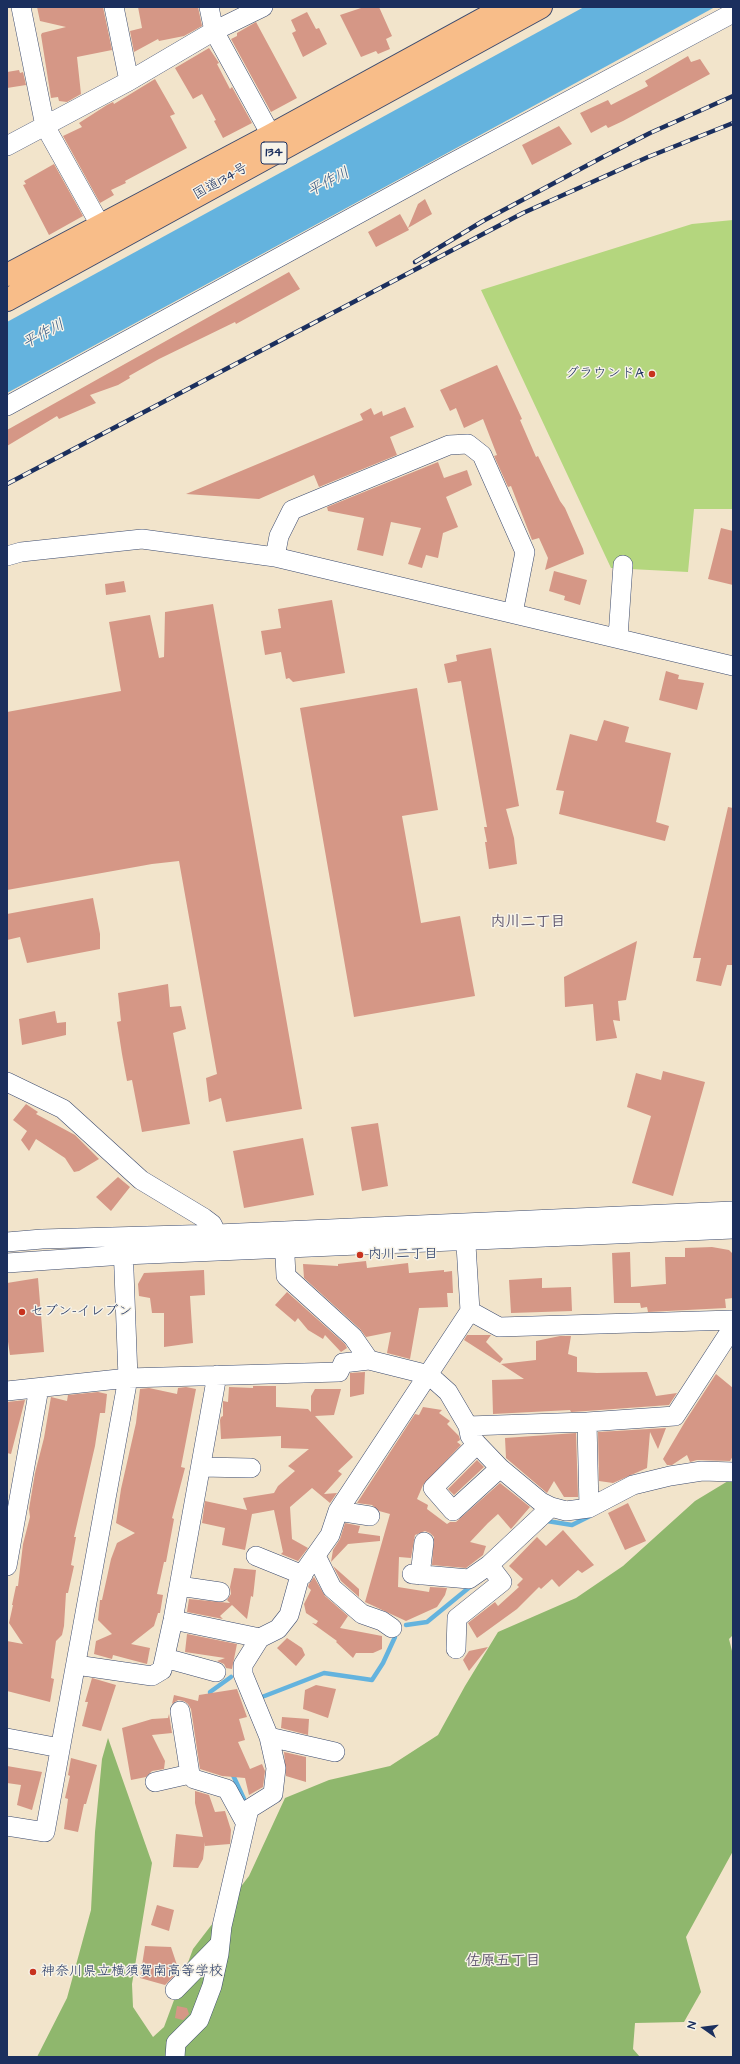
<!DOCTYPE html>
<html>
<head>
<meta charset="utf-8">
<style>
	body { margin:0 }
	#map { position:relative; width:740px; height:2064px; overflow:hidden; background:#f2e4cb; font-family:"Architects Daughter",sans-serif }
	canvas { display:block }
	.frame { position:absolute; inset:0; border:8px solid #1b2f5e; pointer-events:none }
	.north { position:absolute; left:684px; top:2008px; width:40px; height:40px; -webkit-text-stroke:3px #f7f3e8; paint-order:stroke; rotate:284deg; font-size:11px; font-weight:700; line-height:16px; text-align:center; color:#1b2f5e }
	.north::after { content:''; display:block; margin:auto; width:14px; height:18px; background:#1b2f5e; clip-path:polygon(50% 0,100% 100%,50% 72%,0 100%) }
</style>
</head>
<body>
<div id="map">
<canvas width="740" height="2064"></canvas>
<div class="frame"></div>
<div class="north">N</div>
</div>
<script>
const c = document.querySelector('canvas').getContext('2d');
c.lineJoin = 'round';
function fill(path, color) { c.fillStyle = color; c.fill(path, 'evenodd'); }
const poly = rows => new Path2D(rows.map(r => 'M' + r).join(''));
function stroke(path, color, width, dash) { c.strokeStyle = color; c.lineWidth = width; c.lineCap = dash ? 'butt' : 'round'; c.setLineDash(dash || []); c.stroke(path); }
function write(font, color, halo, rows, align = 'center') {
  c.font = font + ' "Architects Daughter","Klee One",sans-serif'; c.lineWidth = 3; c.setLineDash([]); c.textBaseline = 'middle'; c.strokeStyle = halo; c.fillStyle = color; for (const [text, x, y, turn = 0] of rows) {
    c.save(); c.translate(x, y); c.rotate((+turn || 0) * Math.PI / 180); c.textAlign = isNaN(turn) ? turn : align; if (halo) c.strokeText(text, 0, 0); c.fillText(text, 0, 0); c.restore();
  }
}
const green = poly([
	[733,220,733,509,694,509,688,572,611,568,481,290,692,224]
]);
const forest = poly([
	[733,1478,733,1635,729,1639,733,1655,733,1851,686,1937,701,1992,684,2022,635,2023,633,2049,640,2057,37,2057,67,1998,91,1910,95,1832,102,1759,108,1738,152,1863,132,1984,133,2007,153,2037,164,2027,193,1949,249,1876,285,1798,329,1780,390,1766,438,1735,465,1686,498,1632,576,1598,623,1566,695,1501]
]);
const water = poly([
	[584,7,715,7,7,393,7,322]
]);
const stream = poly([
	[547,1521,572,1525,590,1516],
	[406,1625,427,1622,471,1586],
	[262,1697,324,1673,372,1680,383,1663,395,1637],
	[211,1699,210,1692,231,1677],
	[232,1773,244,1799]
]);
const building = poly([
	[37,7,103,7,112,50,77,57,81,94,67,102,59,101,58,97,51,98,41,35,42,33,66,27,40,21],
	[138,7,198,7,202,26,184,36,159,41,158,39,134,52,130,31,142,28],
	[364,7,379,7,392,36,386,39,390,49,378,54,376,51,361,57,340,15],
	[307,12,316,29,319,28,327,44,303,57,292,33,296,31,291,20],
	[256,22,297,98,271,112,231,39,237,36,237,33],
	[209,48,219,63,217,64,230,89,232,87,252,123,223,138,214,121,216,120,202,94,193,99,175,68],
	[688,56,691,62,700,59,710,74,623,121,608,128,606,125,591,133,580,113,608,100,611,105,648,86,645,81],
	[19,70,20,73,23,72,26,85,7,88,7,72],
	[155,79,175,114,170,116,187,148,125,181,126,183,111,190,114,195,100,203,63,136,82,127,79,123,107,105,113,102,114,104],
	[559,126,572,144,532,165,522,145],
	[54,164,83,216,49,235,23,185,26,184,24,181],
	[425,199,432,214,408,228,418,204],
	[400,214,409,230,376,247,368,232],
	[289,272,300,289,236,324,235,322,159,359,129,376,130,378,118,385,90,395,96,403,59,419,57,416,7,446,7,430],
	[497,365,522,419,520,420,536,457,538,456,560,501,565,508,583,549,584,554,545,570,548,558,539,538,532,540,511,486,508,487,494,456,497,455,483,419,464,428,456,408,450,411,440,390],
	[405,407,414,427,390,437,397,455,319,487,314,475,259,499,186,494,363,420,360,414,371,408,374,415,382,411,383,416],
	[438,462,444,478,467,470,472,485,446,497,458,527,443,533,438,558,426,555,422,568,408,564,421,528,391,522,383,556,357,550,364,518,328,511,327,507],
	[721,528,733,531,733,585,708,579],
	[554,571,587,580,580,605,564,600,565,596,549,591],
	[124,581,126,592,106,595,105,584],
	[332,600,345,673,293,682,289,678,286,679,281,652,265,655,261,631,281,628,278,609],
	[213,604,302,1109,226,1122,221,1098,209,1102,206,1078,217,1074,179,861,152,864,7,890,7,712,121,691,109,622,150,615,159,658,164,657,165,612],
	[491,648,519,806,506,809,514,838,517,864,489,869,485,842,487,842,484,827,487,827,461,681,448,683,444,664,457,661,456,655],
	[666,671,679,675,678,679,704,683,697,710,659,700],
	[417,688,438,810,402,816,421,923,460,916,475,996,354,1017,300,708],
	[604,720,629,727,625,742,671,753,656,822,669,826,665,841,559,814,564,791,556,790,570,734,597,741],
	[728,807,733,808,733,965,727,965,721,986,696,981,701,958,693,958],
	[93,898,100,934,100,949,27,963,20,937,7,940,7,914],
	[637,941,626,1000,618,1001,620,1021,613,1020,617,1038,596,1041,593,1004,565,1007,564,977],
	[168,984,170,1007,181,1006,186,1029,173,1033,190,1124,142,1132,132,1080,127,1081,122,1054,117,1022,121,1021,118,993],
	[55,1011,57,1023,66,1022,66,1035,22,1045,19,1019],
	[663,1071,705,1082,673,1196,632,1183,651,1116,627,1107,636,1073,661,1080],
	[26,1104,38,1112,36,1114,75,1135,99,1159,79,1171,74,1172,65,1158,36,1139,29,1151,21,1140,27,1131,13,1120],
	[378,1123,388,1186,362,1191,351,1127],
	[303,1138,314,1195,244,1208,233,1151],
	[118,1177,130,1187,111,1211,96,1197],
	[712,1247,729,1250,733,1254,733,1298,725,1299,726,1308,648,1312,647,1307,641,1308,640,1303,614,1303,612,1253,630,1252,631,1287,666,1284,665,1257,685,1257,685,1248],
	[366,1261,367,1268,408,1263,409,1273,444,1270,444,1272,452,1271,453,1293,447,1293,448,1307,419,1308,410,1359,387,1353,391,1332,366,1337,360,1329,304,1278,303,1264,338,1266,338,1264],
	[204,1270,205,1295,190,1296,193,1343,164,1347,164,1313,152,1313,150,1298,139,1296,138,1284,144,1273],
	[38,1278,44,1352,10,1355,7,1335,7,1283],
	[542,1278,542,1288,571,1287,572,1311,511,1313,509,1280],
	[287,1292,345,1344,347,1348,341,1352,325,1335,323,1339,308,1330,298,1318,295,1322,275,1305],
	[467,1335,491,1335,486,1342,503,1359,500,1363,464,1340],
	[560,1336,571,1336,568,1354,577,1357,577,1372,597,1373,647,1372,656,1396,677,1393,669,1405,586,1411,571,1412,570,1410,493,1414,492,1380,524,1379,501,1364,536,1360,536,1341],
	[365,1372,364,1394,350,1397,350,1373],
	[716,1374,733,1388,733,1456,730,1461,697,1460,690,1462,687,1455,672,1465,667,1465,663,1459,686,1420],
	[253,1386,276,1386,276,1407,308,1409,311,1412,311,1396,315,1389,341,1389,334,1415,315,1416,353,1457,338,1471,342,1474,324,1494,337,1493,330,1503,312,1488,290,1507,292,1539,308,1548,298,1561,281,1554,283,1552,274,1510,252,1514,245,1550,222,1545,225,1528,202,1523,205,1501,247,1510,243,1498,274,1493,278,1486,295,1471,288,1466,309,1449,281,1448,281,1436,221,1439,220,1420,221,1417,223,1416,223,1401,228,1402,229,1387,253,1388],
	[186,1387,196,1389,181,1467,185,1468,172,1518,174,1519,166,1562,164,1562,157,1594,163,1595,160,1613,158,1613,154,1626,131,1644,150,1648,147,1664,113,1655,112,1659,94,1654,96,1641,112,1634,98,1620,100,1600,102,1600,111,1559,117,1543,135,1533,116,1523,121,1489,136,1423,140,1389,149,1388,177,1394,178,1388],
	[98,1392,107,1394,105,1413,100,1413,95,1446,74,1537,76,1537,71,1565,74,1566,68,1593,66,1593,64,1626,62,1635,56,1641,51,1678,54,1679,50,1702,7,1691,7,1641,23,1644,9,1623,13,1605,12,1605,16,1586,18,1586,23,1544,30,1517,29,1509,35,1473,44,1438,51,1397,67,1401,68,1395],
	[25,1400,11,1454,7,1453,7,1402],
	[423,1407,442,1410,439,1413,450,1421,447,1424,459,1436,460,1440,457,1442,461,1445,423,1485,417,1499,428,1505,427,1509,447,1524,450,1522,456,1522,500,1483,530,1507,511,1529,498,1514,488,1523,470,1542,486,1546,483,1555,466,1568,432,1565,434,1537,430,1533,425,1531,415,1535,411,1558,399,1557,398,1587,429,1592,430,1587,447,1588,445,1595,437,1607,406,1621,365,1602,390,1514,379,1511,372,1505,357,1503,415,1414,419,1415],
	[666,1428,658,1449,650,1432,647,1468,613,1483,599,1481,598,1432],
	[576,1433,578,1497,564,1497,554,1481,547,1493,506,1458,505,1438],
	[477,1460,484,1467,454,1495,448,1489],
	[628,1503,646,1541,625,1550,608,1513],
	[345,1523,360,1526,358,1533,380,1536,380,1541,348,1544,331,1562,333,1550,340,1539],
	[563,1530,594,1565,582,1573,578,1570,559,1587,552,1579,541,1589,539,1587,517,1609,477,1638,468,1623,495,1602,498,1606,519,1587,517,1585,523,1579,509,1566,537,1537,546,1546],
	[333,1566,359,1589,359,1597,341,1581],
	[234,1568,256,1570,253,1597,251,1596,247,1619,232,1605,220,1616,223,1619,187,1612,189,1599,230,1603,227,1600,231,1594,230,1587],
	[314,1577,325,1596,348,1616,340,1628,382,1636,382,1649,373,1653,356,1653,353,1658,336,1642,337,1641,312,1623,316,1624,318,1621,306,1613,304,1604,311,1590,308,1587,309,1584],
	[187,1634,237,1644,232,1669,226,1668,224,1664,217,1661,225,1658,185,1652],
	[287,1638,302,1648,305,1655,296,1666,277,1648],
	[488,1647,469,1671,463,1660,469,1651],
	[92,1678,116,1685,101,1731,82,1726,88,1702,85,1702],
	[316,1685,336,1689,328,1718,303,1709,305,1690],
	[237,1689,247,1717,239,1719,245,1740,238,1742,250,1769,262,1764,265,1771,263,1787,249,1795,245,1778,222,1776,200,1769,191,1709,188,1704,184,1701,178,1700,172,1704,174,1695,198,1701,199,1695],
	[169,1714,172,1733,152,1735,165,1761,164,1769,152,1771,146,1777,131,1780,122,1728,152,1719,168,1718],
	[282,1717,309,1719,308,1735,281,1728],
	[284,1752,306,1757,306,1782,286,1776],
	[71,1758,97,1765,86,1804,84,1804,78,1832,64,1829,68,1799,65,1798,70,1776,68,1775],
	[7,1766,42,1772,32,1810,17,1805,21,1785,7,1783],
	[195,1791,209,1795,215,1812,225,1811,231,1830,230,1844,205,1846,205,1842,203,1859,198,1868,173,1867,176,1834,203,1837,195,1803],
	[157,1905,174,1910,169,1931,151,1925],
	[145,1946,171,1947,177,1965,175,1975,165,1985,140,1978],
	[177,2006,187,2008,189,2014,183,2020,175,2018]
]);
const minor = poly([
	[21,7,45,126,108,239],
	[114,7,129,81],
	[209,7,214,31,271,135],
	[7,146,129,81,214,31,263,7],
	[7,406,448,165,733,13],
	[7,556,21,552,142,539,275,557,733,666],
	[275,557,279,536,292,510,449,445,468,444,482,455,525,552,513,613],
	[618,637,623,565],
	[7,1082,63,1109,141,1180,204,1218,212,1224,217,1234],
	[284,1236,286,1276,353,1337,369,1360],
	[7,1242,42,1239,217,1234,733,1211],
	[7,1263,124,1255,733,1229],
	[470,1311,499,1327,733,1320],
	[7,1391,128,1378,339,1372,343,1363,369,1360,429,1375,448,1392,468,1426,470,1436,477,1444,500,1468,541,1502,551,1507,566,1511,589,1508,633,1485,670,1476,702,1471,733,1472],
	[587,1422,589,1508],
	[468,1426,587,1422,675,1416,733,1327],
	[477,1444,433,1488,453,1511,500,1468],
	[201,1467,251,1468],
	[338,1511,370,1516],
	[256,1556,303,1575],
	[316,1556,332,1588,362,1614,382,1621,392,1628],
	[7,1566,39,1388],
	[412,1574,469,1579,489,1565,551,1507],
	[420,1575,424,1542],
	[179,1586,220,1592],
	[173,1620,260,1638,278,1629,289,1615,299,1579,330,1535,338,1511,470,1311,465,1228],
	[456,1649,457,1618,502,1582,489,1565],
	[165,1658,216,1672],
	[76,1665,152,1676,162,1670,173,1620,217,1375],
	[180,1711,190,1774,194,1779,227,1789,245,1822],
	[269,1737,335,1752],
	[7,1738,60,1748],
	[155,1782,190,1774],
	[7,1826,45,1832,128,1378,123,1244],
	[175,1990,220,1944],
	[175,2057,176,2043,199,2020,212,1986,219,1954,222,1926,249,1809,273,1794,276,1768,269,1737,243,1674,243,1665,260,1638]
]);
const highway = poly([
	[7,275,271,135,505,7],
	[7,300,541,7]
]);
const rail = poly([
	[415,262,483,221,601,158,650,133,733,96],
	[7,484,523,213,648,157,733,123]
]);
const markers = [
	[652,374,4,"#c8321e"],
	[360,1255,4,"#c8321e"],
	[22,1312,4,"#c8321e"],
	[33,1972,4,"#c8321e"]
];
const shields = [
	[274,153,26]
];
const shieldNames = [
	["134",274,153]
];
const streetNames = [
	["国道134号",221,182,-29]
];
const poiNames = [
	["グラウンドA",644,374,"right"],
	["内川二丁目",368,1255],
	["セブン-イレブン",30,1312],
	["神奈川県立横須賀南高等学校",41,1972]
];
const waterNames = [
	["平作川",329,183,-28],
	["平作川",44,335,-28]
];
const neighbourhoodNames = [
	["内川二丁目",528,923],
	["佐原五丁目",503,1962]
];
fill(green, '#b4d67e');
fill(forest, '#8fb76d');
fill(water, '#64b3de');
stroke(stream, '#64b3de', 4.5);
fill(building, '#d59786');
stroke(minor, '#3b4a6e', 20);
stroke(highway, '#3b4a6e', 24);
stroke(minor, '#fff', 19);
stroke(highway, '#f8bd89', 22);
stroke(rail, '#1b2f5e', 4.5);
stroke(rail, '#f7f3e8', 3, [9]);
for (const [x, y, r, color] of markers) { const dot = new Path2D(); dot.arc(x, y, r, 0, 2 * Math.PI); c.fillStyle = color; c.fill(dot); stroke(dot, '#f7f3e8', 1.5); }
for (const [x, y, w] of shields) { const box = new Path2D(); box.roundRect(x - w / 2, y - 11, w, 22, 3); c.fillStyle = '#f7f3e8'; c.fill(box); stroke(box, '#1b2f5e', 1); }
write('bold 13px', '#1b2f5e', null, shieldNames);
write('14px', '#1b2f5e', '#f7f3e8', streetNames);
write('14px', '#1b2f5e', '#f7f3e8', poiNames, 'left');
write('italic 15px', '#315784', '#f7f3e8', waterNames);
write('bold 15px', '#5c536c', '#f7f3e8', neighbourhoodNames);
</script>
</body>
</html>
